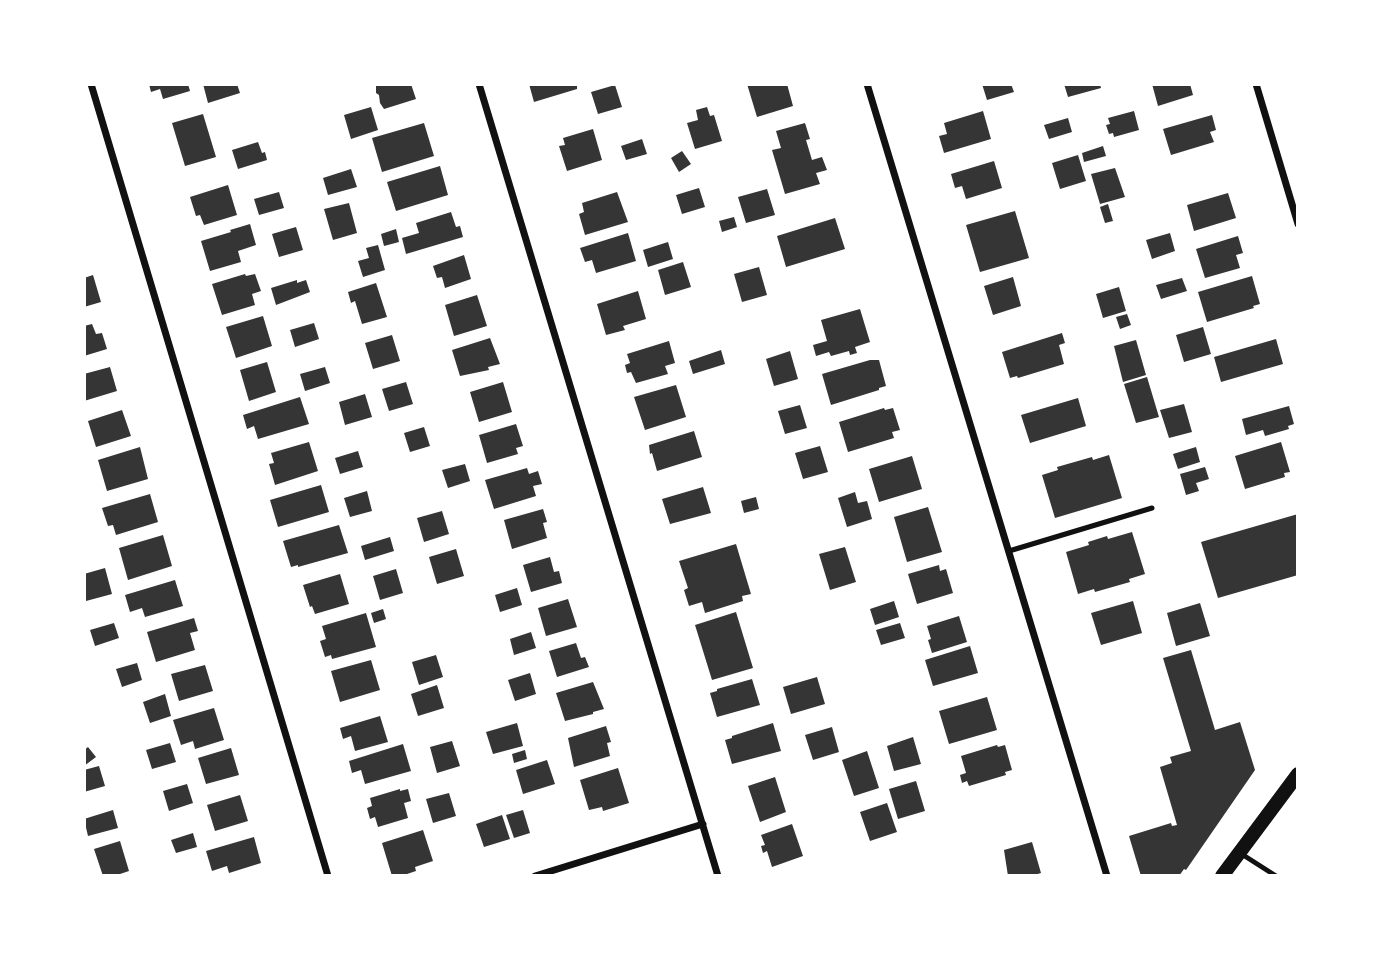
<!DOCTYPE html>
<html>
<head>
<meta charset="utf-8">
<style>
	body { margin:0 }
	#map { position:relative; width:1382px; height:960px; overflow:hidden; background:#fff; font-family:"Fira Sans Condensed",sans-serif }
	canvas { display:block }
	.frame { position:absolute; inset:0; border:86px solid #fff; pointer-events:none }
</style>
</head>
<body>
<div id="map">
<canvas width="1382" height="960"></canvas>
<div class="frame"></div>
</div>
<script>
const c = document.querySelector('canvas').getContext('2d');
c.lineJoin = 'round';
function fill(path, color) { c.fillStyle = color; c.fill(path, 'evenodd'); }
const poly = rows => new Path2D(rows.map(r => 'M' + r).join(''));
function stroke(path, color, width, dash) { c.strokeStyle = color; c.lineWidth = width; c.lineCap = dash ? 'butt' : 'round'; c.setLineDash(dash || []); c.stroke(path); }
const building = poly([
	[149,84,188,84,190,91,163,99,160,89,151,92],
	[203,84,237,84,240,93,208,103],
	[376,84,411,84,416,99,384,109,380,103,379,95,376,93],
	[529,84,582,84,582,85,577,86,577,89,534,102],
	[747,84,787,84,793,106,757,117],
	[982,84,1011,84,1014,92,987,100],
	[1064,84,1100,84,1101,88,1068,97],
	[1152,84,1190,84,1193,95,1158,106],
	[615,85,622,107,598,114,591,92],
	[371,107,378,130,351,139,344,115],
	[707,107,710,116,714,115,722,141,695,149,687,123,698,120,696,110],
	[983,111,991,139,944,153,939,136,947,134,944,123],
	[1134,111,1139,130,1114,137,1113,133,1109,134,1106,125,1110,124,1108,118],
	[203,114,216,157,185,166,172,123],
	[1212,115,1216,130,1210,132,1214,142,1171,155,1163,129],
	[1068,118,1072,132,1049,139,1044,125],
	[424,123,434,156,382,172,372,138],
	[805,123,810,139,806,140,812,160,822,157,827,170,816,173,820,184,785,194,772,150,781,148,776,131],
	[593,129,602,160,567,171,559,146,565,145,563,138],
	[642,139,647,154,626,160,621,146],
	[258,142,262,153,265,152,267,160,238,169,232,150],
	[1103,146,1106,156,1084,162,1082,153],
	[682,151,691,164,679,172,671,158],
	[1078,155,1086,181,1060,189,1052,163],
	[994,161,1002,188,966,199,962,186,955,188,951,174],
	[440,166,448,195,396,211,387,182],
	[1115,168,1125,197,1100,204,1091,174],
	[351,169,357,187,328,195,323,178],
	[228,185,237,215,204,225,200,215,196,216,190,197],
	[699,188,705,207,682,214,676,195],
	[767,189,775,215,746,223,738,197],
	[279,192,284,208,259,215,254,199],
	[617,192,628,222,585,235,579,214,584,212,582,203],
	[1228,193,1236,218,1194,231,1187,205],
	[349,203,357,233,333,240,324,209],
	[1108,204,1113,221,1105,223,1100,207],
	[1015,211,1029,258,980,272,966,225],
	[451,212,456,227,460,226,463,237,406,254,402,238,419,233,416,223],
	[734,217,737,227,722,232,719,221],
	[835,218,845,249,786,267,777,236],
	[250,224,256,245,238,251,241,262,210,271,201,241,231,232,230,230],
	[296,227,303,250,279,257,272,234],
	[396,229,399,242,384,246,381,234],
	[628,233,636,261,596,273,592,260,585,262,580,248],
	[1170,233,1175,251,1152,259,1146,240],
	[1238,236,1243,253,1236,255,1240,268,1205,278,1196,249],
	[668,242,673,259,648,267,643,250],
	[378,245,385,270,363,277,358,261,369,258,366,248],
	[464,255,471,279,445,288,442,277,437,278,433,266],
	[683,262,691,287,665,295,658,270],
	[759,267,767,295,742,302,734,274],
	[245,274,246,276,255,274,261,291,252,294,255,305,222,315,212,284],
	[93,275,101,302,84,307,84,278],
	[1252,276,1260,304,1253,306,1254,308,1207,322,1198,292],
	[1013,277,1021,306,993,315,984,286],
	[1182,278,1187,291,1161,299,1156,285],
	[297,280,297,283,306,280,310,292,276,305,271,288],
	[376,283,387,317,362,324,355,301,351,303,348,292],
	[1119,287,1126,311,1103,318,1096,294],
	[638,291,646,319,623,326,625,330,606,335,597,304],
	[477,295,487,326,454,336,445,305],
	[860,309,870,342,855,347,857,353,850,355,849,351,831,356,829,352,816,356,813,345,827,341,821,320],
	[1127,314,1131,325,1120,329,1116,317],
	[263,316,272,346,236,358,226,327],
	[314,323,319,339,295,347,290,330],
	[92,324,96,334,102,333,107,349,84,356,84,326],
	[1203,327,1211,354,1184,362,1176,335],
	[1062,333,1065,343,1059,345,1064,364,1018,378,1017,376,1010,378,1002,352],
	[392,335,400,361,373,369,365,343],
	[490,338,500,364,488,367,489,370,460,376,452,350],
	[1276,339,1283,364,1221,382,1214,357],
	[1136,340,1146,375,1123,382,1114,346],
	[669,341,675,363,665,366,668,374,636,383,631,372,627,373,625,365,630,363,627,354],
	[721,350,725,364,693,374,689,361],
	[790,351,798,379,774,386,766,359],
	[870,360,879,360,886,386,879,388,879,390,831,405,822,374],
	[267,362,276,392,249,401,240,370],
	[110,367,117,391,84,401,84,374],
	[325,367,330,383,305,391,300,374],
	[1147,377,1159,417,1136,423,1124,384],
	[406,382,413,404,389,411,382,389],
	[503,382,512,412,479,422,470,392],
	[676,385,686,417,645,430,634,397],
	[365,394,372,417,345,425,339,402],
	[300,397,309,424,258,439,254,426,247,429,243,415],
	[1078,398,1086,426,1030,443,1021,415],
	[1184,404,1192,432,1169,438,1160,410],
	[800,405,807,428,785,434,778,411],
	[1289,406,1294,424,1288,426,1289,429,1265,436,1263,430,1246,435,1242,419],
	[884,408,885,410,893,408,900,430,892,432,894,438,848,452,839,422],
	[122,410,131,436,96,447,88,421],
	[516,424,523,446,516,448,518,454,487,463,479,435],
	[424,427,430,446,410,452,404,433],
	[694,431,702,457,657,471,652,453,650,454,649,445],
	[309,442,318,471,275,485,269,464,274,463,271,453],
	[1281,442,1290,472,1284,473,1285,477,1245,489,1235,456],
	[820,446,828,472,803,479,795,453],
	[140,447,148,479,107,491,98,460],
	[1196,447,1200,462,1178,469,1173,454],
	[358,451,363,467,340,474,335,458],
	[1109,455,1122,498,1055,518,1042,475,1058,470,1057,467,1092,457,1093,460],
	[912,456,922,489,879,502,869,469],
	[465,464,470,481,448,488,442,470],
	[1205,467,1209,479,1196,483,1199,491,1186,495,1180,474],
	[527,468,529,474,538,471,542,484,533,486,536,496,494,509,485,480],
	[321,485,329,512,278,527,270,500],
	[703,487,711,513,670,524,662,499],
	[367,491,372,511,350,517,344,498],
	[855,492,858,503,867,501,872,519,847,527,838,498],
	[150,494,158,522,116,535,113,525,108,526,102,508],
	[756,497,759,509,744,513,741,501],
	[928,507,942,552,907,562,894,517],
	[543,509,547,522,543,523,547,538,512,549,504,520],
	[442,511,449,534,424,542,417,518],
	[1298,514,1298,575,1218,598,1201,542],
	[339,525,348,553,298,567,298,565,291,567,283,541],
	[1132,532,1145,574,1129,579,1130,582,1095,592,1094,589,1078,594,1066,552,1089,545,1088,542,1107,536,1108,539],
	[163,535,172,566,128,580,119,548],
	[390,537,394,551,365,560,361,546],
	[736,544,751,594,742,596,743,601,705,613,702,602,689,606,684,590,688,588,679,561],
	[845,547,856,582,830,590,819,554],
	[456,549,464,576,437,584,429,557],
	[550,557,554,572,559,571,562,583,531,592,523,565],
	[939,565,940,571,946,569,953,593,917,604,908,574],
	[105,568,112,594,86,601,84,574],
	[396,569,403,593,380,600,373,576],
	[340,574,349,604,315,614,312,606,310,607,303,585],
	[175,580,183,606,145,617,142,608,130,612,125,595],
	[517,588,522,605,500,612,495,595],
	[568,599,577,627,546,636,538,608],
	[894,601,899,617,875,625,870,609],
	[1133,601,1142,633,1101,645,1091,613],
	[1200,603,1210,636,1176,646,1167,613],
	[383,609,386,619,374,623,371,613],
	[736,612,753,668,712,680,695,625],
	[366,613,376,647,332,659,331,655,325,657,320,641,326,639,322,626],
	[959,616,967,642,932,653,928,640,931,639,927,626],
	[194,618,198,631,190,633,195,650,156,662,147,632],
	[114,623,119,638,95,646,90,630],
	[900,623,905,638,881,645,876,630],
	[531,632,536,648,514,655,510,639],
	[576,643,581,658,585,657,589,667,557,677,549,651],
	[970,646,978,673,933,686,925,660],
	[1191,650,1215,730,1240,722,1255,770,1186,870,1184,869,1179,876,1141,876,1129,836,1171,823,1172,826,1177,825,1160,767,1172,763,1170,757,1191,751,1163,658],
	[436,655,443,677,419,685,412,662],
	[371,660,380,690,340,702,331,671],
	[137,663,142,680,122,687,116,669],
	[205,665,213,691,179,701,171,674],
	[530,673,536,694,515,701,508,680],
	[817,677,825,704,791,714,783,687],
	[752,679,760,705,717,717,710,693,717,691,717,689],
	[593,682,604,709,593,712,593,714,565,721,556,693],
	[437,685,444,708,418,716,411,694],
	[165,694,171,716,150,723,143,702],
	[987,697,997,730,949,744,939,711],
	[214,708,224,740,195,749,193,741,181,745,173,720],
	[380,716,388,742,355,751,351,736,343,739,340,728],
	[517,723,523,746,493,754,486,732],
	[773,723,781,751,732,764,725,740,732,738,732,736],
	[606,726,611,742,607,743,610,756,574,767,568,738],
	[832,727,839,752,813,760,805,735],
	[913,737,921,764,894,771,887,746],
	[452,741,460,766,437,773,430,747],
	[170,743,176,762,152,769,146,750],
	[403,744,411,771,365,784,361,770,352,773,349,761],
	[997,745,998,747,1005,745,1012,770,1005,772,1006,775,969,786,967,781,962,783,960,775,966,773,961,756],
	[88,747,96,757,84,766,84,750],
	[231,748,239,775,206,784,198,758],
	[525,750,527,759,514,763,512,754],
	[867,751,879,788,854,796,842,760],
	[547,760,555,784,523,794,516,770],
	[99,766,105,786,84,792,84,770],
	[618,768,629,803,603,811,602,807,589,810,580,780],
	[775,777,786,812,760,822,748,786],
	[916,781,925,811,898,819,889,789],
	[187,784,193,803,169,811,163,791],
	[400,789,400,791,408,789,411,801,404,803,408,818,378,827,375,817,370,819,367,808,372,806,370,798],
	[449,793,456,816,433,823,426,799],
	[240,795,248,821,215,831,207,805],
	[887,803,897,832,870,841,860,812],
	[113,810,118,828,88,836,84,819],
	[523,810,530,833,514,838,506,815],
	[502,815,510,839,484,847,476,824],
	[792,824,803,856,772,867,767,851,763,853,761,846,765,845,761,835],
	[423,830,433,861,415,867,416,871,401,876,392,876,382,843],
	[193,833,197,847,176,853,171,840],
	[254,837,261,863,229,873,227,866,212,871,206,851],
	[120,841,129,871,114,876,103,876,94,849],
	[1032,842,1041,873,1031,876,1008,876,1004,850]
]);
const service = poly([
	[1009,551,1152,508],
	[1240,853,1276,876]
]);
const minor = poly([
	[91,84,328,876],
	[479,84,718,876],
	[867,84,1107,876],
	[1256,84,1298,224],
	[535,876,703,824]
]);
const secondary = poly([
	[1222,876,1298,774]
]);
fill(building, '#353535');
stroke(service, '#111', 5);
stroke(minor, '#111', 7);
stroke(secondary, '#111', 14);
</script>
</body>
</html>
